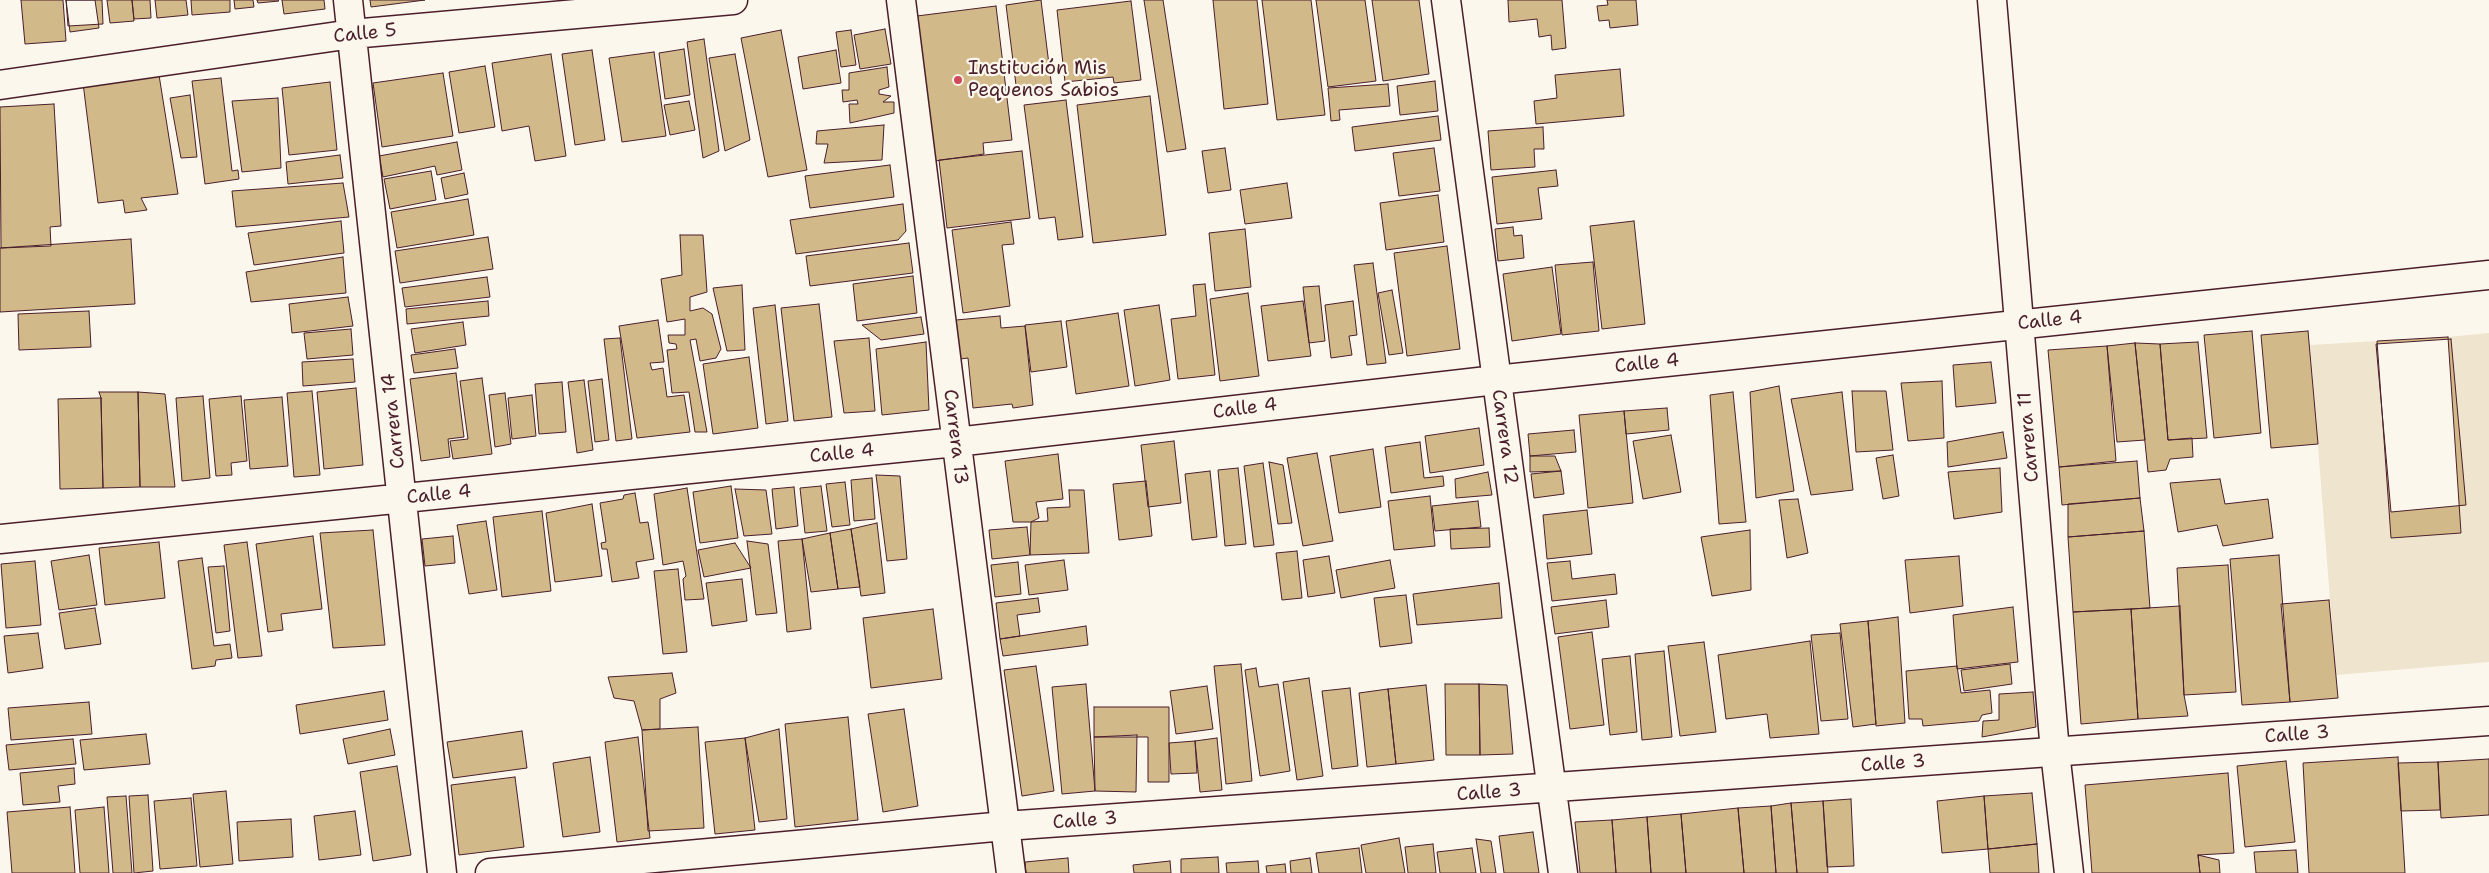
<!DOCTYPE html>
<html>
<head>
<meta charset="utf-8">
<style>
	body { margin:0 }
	canvas { display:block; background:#fbf7ec }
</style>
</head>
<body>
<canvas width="2489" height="873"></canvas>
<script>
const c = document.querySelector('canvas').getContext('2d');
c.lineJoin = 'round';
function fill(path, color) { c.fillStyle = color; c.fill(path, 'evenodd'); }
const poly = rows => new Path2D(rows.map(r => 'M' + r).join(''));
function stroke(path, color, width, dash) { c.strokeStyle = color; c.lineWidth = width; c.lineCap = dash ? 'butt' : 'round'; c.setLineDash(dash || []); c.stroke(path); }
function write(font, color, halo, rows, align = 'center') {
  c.font = font + ' "Shantell Sans",sans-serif'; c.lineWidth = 4.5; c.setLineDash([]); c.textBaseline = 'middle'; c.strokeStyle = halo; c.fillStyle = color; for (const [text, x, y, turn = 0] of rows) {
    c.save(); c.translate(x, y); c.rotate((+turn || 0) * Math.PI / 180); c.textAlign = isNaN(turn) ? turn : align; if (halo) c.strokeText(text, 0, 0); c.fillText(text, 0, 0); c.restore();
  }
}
const built = poly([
	[2489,333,2489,662,2336,675,2310,345,2377,341,2391,538,2461,533,2448,337]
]);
const building = poly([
	[21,0,63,0,66,41,25,44,21,0],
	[66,0,95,0,99,28,70,32,66,0],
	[66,0,102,0,103,24,68,26,66,0],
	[107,0,132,0,134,21,110,23,107,0],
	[132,0,150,0,151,18,134,19,132,0],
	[155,0,186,0,188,15,157,18,155,0],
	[191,0,230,0,230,12,192,15,191,0],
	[234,0,253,0,254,7,235,9,234,0],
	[257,0,278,0,279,1,258,3,257,0],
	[282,0,324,0,325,9,284,14,282,0],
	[370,0,425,0,371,7,370,0],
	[1041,0,1052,89,1017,93,1006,5,1041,0],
	[1144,0,1163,0,1186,149,1167,152,1144,0],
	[1213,0,1257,0,1268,104,1224,109,1213,0],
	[1262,0,1311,0,1325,115,1277,120,1262,0],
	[1316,0,1365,0,1376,81,1328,87,1316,0],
	[1372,0,1419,0,1429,74,1383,81,1372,0],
	[1508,0,1562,0,1566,48,1552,50,1551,35,1539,37,1537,19,1509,22,1508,0],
	[1607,0,1636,0,1638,25,1610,28,1609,20,1599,21,1597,6,1608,5,1607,0],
	[1131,1,1141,80,1114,83,1113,77,1065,82,1057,10,1131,1],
	[996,6,1012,140,983,143,984,154,935,161,917,16,996,6],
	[885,29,891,64,860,69,854,35,885,29],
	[781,30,807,170,768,177,741,38,781,30],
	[851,30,856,65,841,67,836,32,851,30],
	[704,39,719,151,703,158,687,42,704,39],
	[684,49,690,95,665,99,659,53,684,49],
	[592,50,605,140,575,145,562,54,592,50],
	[836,50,841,83,803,89,798,57,836,50],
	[654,52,666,136,622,142,609,58,654,52],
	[551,54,566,156,535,161,529,126,502,131,492,63,551,54],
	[735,54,750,140,725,151,709,58,735,54],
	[485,66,495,127,459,133,449,72,485,66],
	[887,67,889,87,879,90,879,94,891,96,883,102,894,102,894,113,850,123,849,104,858,104,857,100,843,102,842,90,849,90,849,73,887,67],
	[1620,69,1624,116,1536,124,1534,101,1557,98,1555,75,1620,69],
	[443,73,453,136,382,147,373,83,443,73],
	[159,75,178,194,141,198,147,210,125,213,123,200,98,203,83,83,159,75],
	[221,78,232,171,238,170,239,179,205,184,192,81,221,78],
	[1435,81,1438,111,1400,115,1397,86,1435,81],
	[330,82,337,150,289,155,282,88,330,82],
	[1388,84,1390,106,1339,110,1340,120,1331,121,1328,88,1388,84],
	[190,95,197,157,181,158,170,98,190,95],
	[1150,96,1166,235,1093,243,1077,105,1150,96],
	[278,98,281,168,242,172,232,101,278,98],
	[1066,100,1083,237,1058,240,1055,217,1039,219,1024,105,1066,100],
	[689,101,695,130,670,135,664,105,689,101],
	[54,104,61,226,50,227,51,246,1,248,0,107,54,104],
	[1438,116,1441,140,1355,151,1352,127,1438,116],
	[884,125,882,160,824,163,828,144,816,144,817,131,884,125],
	[1543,127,1544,149,1534,149,1535,167,1491,170,1488,131,1543,127],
	[457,142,462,170,437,175,435,166,383,177,379,156,457,142],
	[1225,148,1231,190,1208,193,1202,151,1225,148],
	[1434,148,1440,191,1399,196,1393,153,1434,148],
	[1022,151,1030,218,947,228,939,160,1022,151],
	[340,155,343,178,288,184,286,162,340,155],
	[890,165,894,197,810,208,805,176,890,165],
	[1556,170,1558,186,1538,188,1542,219,1497,224,1492,177,1556,170],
	[431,171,436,200,390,209,384,179,431,171],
	[464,173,468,194,445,199,441,178,464,173],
	[343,183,349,217,236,227,232,191,343,183],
	[1287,183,1292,218,1245,224,1240,190,1287,183],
	[1438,195,1444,242,1386,250,1380,203,1438,195],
	[468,199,474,235,397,248,391,212,468,199],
	[903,204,906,231,898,240,796,254,790,220,903,204],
	[341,221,344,253,254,265,248,233,341,221],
	[1634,221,1645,324,1602,329,1590,226,1634,221],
	[1011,222,1014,244,1002,245,1010,306,963,313,952,230,1011,222],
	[1513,227,1514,236,1522,235,1524,258,1498,261,1495,229,1513,227],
	[1245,229,1251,287,1215,291,1209,233,1245,229],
	[680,235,703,235,707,292,690,297,690,311,703,308,712,314,721,349,716,358,700,361,696,339,690,340,707,432,695,432,689,392,672,393,667,350,677,349,676,344,669,343,668,335,685,335,685,319,667,322,661,279,682,275,680,235],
	[488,237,493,269,400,283,395,251,488,237],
	[131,239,135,304,0,312,0,248,131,239],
	[909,243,913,273,810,286,806,256,909,243],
	[1447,246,1460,349,1407,356,1394,253,1447,246],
	[343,257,346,293,251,302,246,272,343,257],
	[1593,262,1599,331,1562,335,1555,265,1593,262],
	[1373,263,1386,363,1367,365,1354,265,1373,263],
	[1552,267,1561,334,1512,341,1503,274,1552,267],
	[913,276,917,313,857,321,853,284,913,276],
	[487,277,490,297,405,307,402,288,487,277],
	[1205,284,1215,375,1178,379,1171,319,1196,316,1193,285,1205,284],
	[742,285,745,350,727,351,713,288,742,285],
	[1319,286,1325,341,1309,343,1303,287,1319,286],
	[1392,290,1403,353,1389,355,1378,293,1392,290],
	[1248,293,1259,376,1220,381,1210,299,1248,293],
	[348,297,353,326,292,333,289,304,348,297],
	[488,301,489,316,407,324,406,309,488,301],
	[1303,301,1311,356,1268,361,1261,306,1303,301],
	[1353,301,1357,335,1349,336,1352,355,1331,358,1325,305,1353,301],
	[819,304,832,417,794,421,781,308,819,304],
	[775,305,788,421,766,424,753,308,775,305],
	[1159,305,1170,380,1135,386,1124,310,1159,305],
	[89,311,91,347,19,350,18,314,89,311],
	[1118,313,1129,386,1076,394,1066,321,1118,313],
	[1000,316,1001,328,1025,326,1033,405,1013,408,1012,404,973,408,968,358,960,359,956,320,1000,316],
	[921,317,924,334,881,340,862,325,921,317],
	[658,320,664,362,650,363,652,370,663,368,667,397,684,395,690,432,637,438,619,326,658,320],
	[1061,321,1067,367,1031,372,1025,325,1061,321],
	[463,322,466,345,415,353,411,329,463,322],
	[351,329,353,355,307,359,304,333,351,329],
	[2252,331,2261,433,2214,438,2204,335,2252,331],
	[2308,331,2318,444,2271,448,2261,335,2308,331],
	[2448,337,2461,533,2391,538,2377,341,2448,337],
	[620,338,632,439,616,441,604,339,620,338],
	[869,338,875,411,844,413,834,341,869,338],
	[2451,339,2466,505,2391,512,2376,344,2451,339],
	[926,342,929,410,882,415,876,349,926,342],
	[2198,342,2207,438,2168,440,2160,344,2198,342],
	[2135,343,2160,344,2168,440,2192,438,2193,457,2170,459,2166,470,2148,472,2135,343],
	[2135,343,2145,440,2117,442,2107,346,2135,343],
	[2107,346,2116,461,2059,467,2048,350,2107,346],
	[455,349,458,368,414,373,411,355,455,349],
	[749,357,758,428,713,434,703,364,749,357],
	[353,359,355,382,303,386,302,362,353,359],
	[1991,362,1996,403,1956,407,1953,365,1991,362],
	[456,373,464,437,448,439,450,457,421,461,410,379,456,373],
	[482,378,492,454,453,459,450,441,468,439,460,381,482,378],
	[602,379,609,440,595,442,588,381,602,379],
	[584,380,593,450,577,453,568,382,584,380],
	[1942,381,1944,438,1908,441,1901,383,1942,381],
	[562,382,566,432,539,434,535,384,562,382],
	[1779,386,1794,491,1756,498,1750,392,1779,386],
	[356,388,363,465,324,469,317,392,356,388],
	[312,391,320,475,294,477,287,393,312,391],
	[1852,391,1886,391,1893,450,1856,452,1852,391],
	[99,392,138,392,140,487,103,488,101,398,99,392],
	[138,392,165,394,175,487,140,487,138,392],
	[1733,392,1746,522,1719,524,1710,395,1733,392],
	[1842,392,1853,490,1811,495,1791,399,1842,392],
	[505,393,511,444,495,447,489,395,505,393],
	[532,395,536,436,512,439,508,398,532,395],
	[203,396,210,478,182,481,176,398,203,396],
	[241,396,247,461,231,463,232,475,216,476,209,399,241,396],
	[282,397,288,466,250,469,244,400,282,397],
	[101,398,103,488,60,489,58,399,101,398],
	[1667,408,1669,430,1626,434,1624,411,1667,408],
	[1624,411,1633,503,1588,508,1579,415,1624,411],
	[1479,428,1484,465,1430,473,1425,436,1479,428],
	[1574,430,1576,452,1530,456,1528,434,1574,430],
	[2003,432,2007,458,1948,467,1947,442,2003,432],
	[1671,435,1681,492,1643,499,1633,441,1671,435],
	[1174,441,1181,503,1148,507,1141,445,1174,441],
	[1420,442,1424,478,1443,476,1444,486,1391,493,1385,447,1420,442],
	[1373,449,1381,507,1339,513,1330,456,1373,449],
	[1317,453,1333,541,1303,546,1287,458,1317,453],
	[1058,454,1063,499,1036,502,1039,518,1031,522,1013,522,1005,461,1058,454],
	[1893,455,1899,496,1883,499,1876,458,1893,455],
	[1530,456,1555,456,1561,471,1530,472,1530,456],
	[2137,461,2140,498,2062,505,2059,467,2137,461],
	[1269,462,1283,465,1292,523,1278,524,1269,462],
	[1263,463,1274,545,1254,547,1244,466,1263,463],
	[1238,468,1246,544,1225,546,1218,470,1238,468],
	[2000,468,2002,512,1954,519,1948,472,2000,468],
	[1210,471,1217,537,1192,540,1185,474,1210,471],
	[1561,471,1564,494,1534,498,1531,474,1561,471],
	[1488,472,1492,495,1456,498,1455,479,1488,472],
	[876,475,900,476,907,559,887,561,876,475],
	[872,478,875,519,854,521,851,480,872,478],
	[2220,479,2225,504,2268,499,2273,538,2223,546,2217,525,2178,532,2170,483,2220,479],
	[1146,481,1152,536,1119,540,1113,484,1146,481],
	[845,482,850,525,832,527,826,484,845,482],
	[731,486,738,538,700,543,693,492,731,486],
	[821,486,827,531,805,533,800,488,821,486],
	[794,487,798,526,776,529,772,489,794,487],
	[687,488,704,599,685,600,683,579,686,576,683,561,663,565,654,494,687,488],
	[735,489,766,490,772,534,744,536,735,489],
	[1069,490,1084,490,1089,553,1030,555,1031,522,1048,521,1047,508,1070,507,1069,490],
	[635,493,640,523,648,522,654,559,636,562,639,578,612,582,607,549,602,549,601,543,606,542,600,503,623,499,624,495,635,493],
	[1430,496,1435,546,1394,550,1388,501,1430,496],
	[2140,498,2144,531,2068,537,2068,504,2140,498],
	[1798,499,1808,553,1787,558,1779,500,1798,499],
	[1478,501,1481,527,1435,531,1432,506,1478,501],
	[592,504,602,576,555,582,546,513,592,504],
	[1587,510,1592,554,1547,559,1543,515,1587,510],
	[542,511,551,591,502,597,493,517,542,511],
	[486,521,497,590,469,594,457,525,486,521],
	[877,523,885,593,861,596,851,529,877,523],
	[1027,527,1030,555,992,559,989,530,1027,527],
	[1489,528,1490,547,1451,549,1450,529,1489,528],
	[851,529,860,587,838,589,830,533,851,529],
	[373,530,385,645,333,648,320,533,373,530],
	[1750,530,1751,590,1712,596,1701,537,1750,530],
	[2144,531,2150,608,2073,612,2068,537,2144,531],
	[830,533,838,589,811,592,802,539,830,533],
	[313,536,322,609,281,614,283,630,268,632,256,544,313,536],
	[453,536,455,563,425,566,422,539,453,536],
	[802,539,811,629,787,632,778,541,802,539],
	[747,541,768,544,777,613,756,615,747,541],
	[159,542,165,598,105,605,99,548,159,542],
	[247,542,262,656,238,658,224,545,247,542],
	[735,543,751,568,704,577,698,550,735,543],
	[1297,551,1302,598,1282,600,1276,553,1297,551],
	[89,555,97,605,59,610,51,561,89,555],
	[2279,555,2290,702,2242,705,2230,559,2279,555],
	[1329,556,1335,593,1308,597,1303,560,1329,556],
	[1959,556,1963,606,1910,613,1905,560,1959,556],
	[202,558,214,646,230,644,232,658,216,660,215,666,192,669,178,561,202,558],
	[1064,560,1068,590,1029,595,1025,565,1064,560],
	[1390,560,1395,588,1341,598,1336,570,1390,560],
	[35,561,41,625,6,628,1,564,35,561],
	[1570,561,1572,579,1615,574,1617,594,1552,601,1547,563,1570,561],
	[1018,562,1021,594,995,597,991,565,1018,562],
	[2228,565,2236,692,2184,695,2177,568,2228,565],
	[224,566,230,631,216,633,208,567,224,566],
	[678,569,687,652,663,654,654,571,678,569],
	[742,579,747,621,712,626,706,583,742,579],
	[1499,583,1502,618,1417,625,1413,594,1499,583],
	[1406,595,1412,643,1380,647,1374,598,1406,595],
	[1038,598,1040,612,1017,615,1020,636,1000,639,996,603,1038,598],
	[1606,600,1609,627,1555,634,1551,607,1606,600],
	[2329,600,2338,698,2290,702,2281,604,2329,600],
	[2180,606,2184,695,2188,716,2138,719,2131,609,2180,606],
	[2013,607,2018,662,1957,669,1953,615,2013,607],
	[95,608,101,644,65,649,59,613,95,608],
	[933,609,942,679,871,688,863,618,933,609],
	[2131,609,2138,719,2081,724,2073,612,2131,609],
	[1898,617,1905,723,1876,726,1868,621,1898,617],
	[1868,621,1876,724,1853,727,1840,624,1868,621],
	[1086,626,1088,645,1003,656,1000,639,1086,626],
	[1592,632,1604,725,1570,729,1558,637,1592,632],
	[38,633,43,668,8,673,4,636,38,633],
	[1840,633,1848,719,1821,721,1811,635,1840,633],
	[1810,641,1819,734,1770,738,1767,714,1726,719,1718,655,1810,641],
	[1704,642,1716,732,1680,736,1668,646,1704,642],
	[1664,651,1672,737,1642,740,1635,654,1664,651],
	[1630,656,1637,732,1610,735,1602,659,1630,656],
	[1241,664,1252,781,1226,784,1214,666,1241,664],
	[2010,664,2012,684,1964,691,1961,670,2010,664],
	[1036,666,1054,791,1022,796,1004,670,1036,666],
	[1957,666,1961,693,1990,690,1992,713,1982,715,1979,721,1923,726,1922,719,1909,719,1906,671,1957,666],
	[1256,668,1259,687,1278,684,1290,771,1260,776,1245,670,1256,668],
	[672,673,676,693,660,699,660,729,642,730,634,701,614,698,608,677,672,673],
	[1309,678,1323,776,1297,780,1283,682,1309,678],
	[1086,684,1095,791,1062,794,1052,687,1086,684],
	[1445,684,1479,684,1480,755,1446,755,1445,684],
	[1479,684,1507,685,1513,754,1480,755,1479,684],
	[1426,685,1434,760,1396,764,1388,689,1426,685],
	[1207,686,1213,729,1176,734,1170,691,1207,686],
	[1350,688,1358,766,1332,769,1322,691,1350,688],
	[1388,689,1396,764,1367,767,1359,693,1388,689],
	[384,691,388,720,300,734,296,705,384,691],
	[2033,692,2036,727,1982,737,1983,721,1999,720,1999,694,2033,692],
	[89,702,92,734,11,740,8,708,89,702],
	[1094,707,1169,707,1169,782,1148,782,1148,737,1094,737,1094,707],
	[904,709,918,806,883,812,868,714,904,709],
	[848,717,858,820,795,827,785,724,848,717],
	[698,727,704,828,648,831,642,730,698,727],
	[390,729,395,755,348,764,343,739,390,729],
	[779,729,787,819,759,822,745,738,779,729],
	[522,731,527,768,453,778,447,742,522,731],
	[146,734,150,764,84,770,80,740,146,734],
	[1137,735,1136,792,1095,791,1094,737,1137,735],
	[638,737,650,838,617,842,605,742,638,737],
	[745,738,755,830,715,834,705,742,745,738],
	[1217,738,1222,790,1200,792,1195,741,1217,738],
	[73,739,76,764,9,770,6,745,73,739],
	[1195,741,1197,773,1171,774,1169,743,1195,741],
	[590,757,600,832,563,837,553,763,590,757],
	[2398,757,2405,873,2309,873,2303,763,2398,757],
	[2489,759,2489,815,2441,818,2438,762,2489,759],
	[2286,761,2295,842,2245,847,2237,766,2286,761],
	[2438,762,2440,810,2401,811,2398,763,2438,762],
	[397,766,411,855,373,861,360,772,397,766],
	[74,768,75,784,58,786,60,802,23,805,20,773,74,768],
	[2228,773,2234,853,2198,855,2200,873,2092,873,2085,785,2228,773],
	[515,777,524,847,459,855,451,785,515,777],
	[226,791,233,864,200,867,193,794,226,791],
	[2032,793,2037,844,1988,849,1984,796,2032,793],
	[148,795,153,871,134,873,129,796,148,795],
	[126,796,132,873,113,873,107,797,126,796],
	[1984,796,1988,849,1942,853,1937,801,1984,796],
	[191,798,197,866,160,869,154,801,191,798],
	[1851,799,1854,866,1827,867,1823,801,1851,799],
	[1823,801,1828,873,1797,873,1791,803,1823,801],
	[1791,803,1797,873,1776,873,1771,806,1791,803],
	[1771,806,1776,873,1744,873,1738,808,1771,806],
	[70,807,75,873,12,873,7,812,70,807],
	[104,807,109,873,80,873,75,810,104,807],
	[1738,808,1744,873,1686,873,1681,814,1738,808],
	[355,811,361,855,319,860,314,816,355,811],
	[1681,814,1686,873,1651,873,1647,817,1681,814],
	[1647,817,1651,873,1616,873,1612,820,1647,817],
	[291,819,293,857,239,861,237,822,291,819],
	[1612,820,1616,873,1580,873,1575,822,1612,820],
	[1533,832,1539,873,1504,873,1499,836,1533,832],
	[1399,838,1405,873,1366,873,1361,845,1399,838],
	[1476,839,1491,841,1496,873,1481,873,1476,839],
	[1433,844,1436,873,1408,873,1405,847,1433,844],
	[2037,844,2039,873,1990,873,1988,849,2037,844],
	[1359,848,1362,873,1319,873,1316,853,1359,848],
	[1472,848,1476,873,1440,873,1437,852,1472,848],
	[2296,850,2298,873,2256,873,2254,852,2296,850],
	[2198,855,2219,860,2220,873,2200,873,2198,855],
	[1218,857,1219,873,1181,873,1181,859,1218,857],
	[1068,858,1069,873,1026,873,1025,862,1068,858],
	[1310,858,1312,873,1291,873,1290,861,1310,858],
	[1170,861,1171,873,1134,873,1133,865,1170,861],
	[1258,861,1259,873,1227,873,1226,863,1258,861],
	[1285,864,1286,873,1267,873,1266,866,1285,864]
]);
const street = poly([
	[348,0,442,873],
	[901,0,1011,873],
	[1446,0,1563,873],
	[0,85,352,34,733,0],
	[0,539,956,442,1496,380,2489,275],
	[490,873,1005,826,2489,721]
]);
const secondary = poly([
	[1992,0,2055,752,2069,873]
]);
const markers = [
	[958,80,5,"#d1495b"]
];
const streetNames = [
	["Calle 5",365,34,-6],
	["Calle 4",2050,321,-6],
	["Calle 4",1647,364,-6],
	["Calle 4",1245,409,-7],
	["Carrera 14",394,421,-96],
	["Carrera 13",955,437,83],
	["Carrera 12",1504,437,82],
	["Carrera 11",2029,437,-95],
	["Calle 4",842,454,-6],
	["Calle 4",439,495,-6],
	["Calle 3",2297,735,-4],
	["Calle 3",1893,764,-4],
	["Calle 3",1489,793,-4],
	["Calle 3",1085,821,-4]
];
const poiNames = [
	["Institución Mis",968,69],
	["Pequenos Sabios",968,91]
];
fill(built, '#efe4ce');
fill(building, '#d2b989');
stroke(building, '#4a1f2b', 1);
stroke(street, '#4a1f2b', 31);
stroke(secondary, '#4a1f2b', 31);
stroke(street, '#fbf7ec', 28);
stroke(secondary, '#fbf7ec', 28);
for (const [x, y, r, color] of markers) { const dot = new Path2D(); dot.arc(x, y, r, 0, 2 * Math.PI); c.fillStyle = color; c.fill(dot); stroke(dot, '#fbf7ec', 2); }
write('19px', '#4a1f2b', '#fbf7ec', streetNames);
write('19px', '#4a1f2b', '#fbf7ec', poiNames, 'left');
</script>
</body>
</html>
